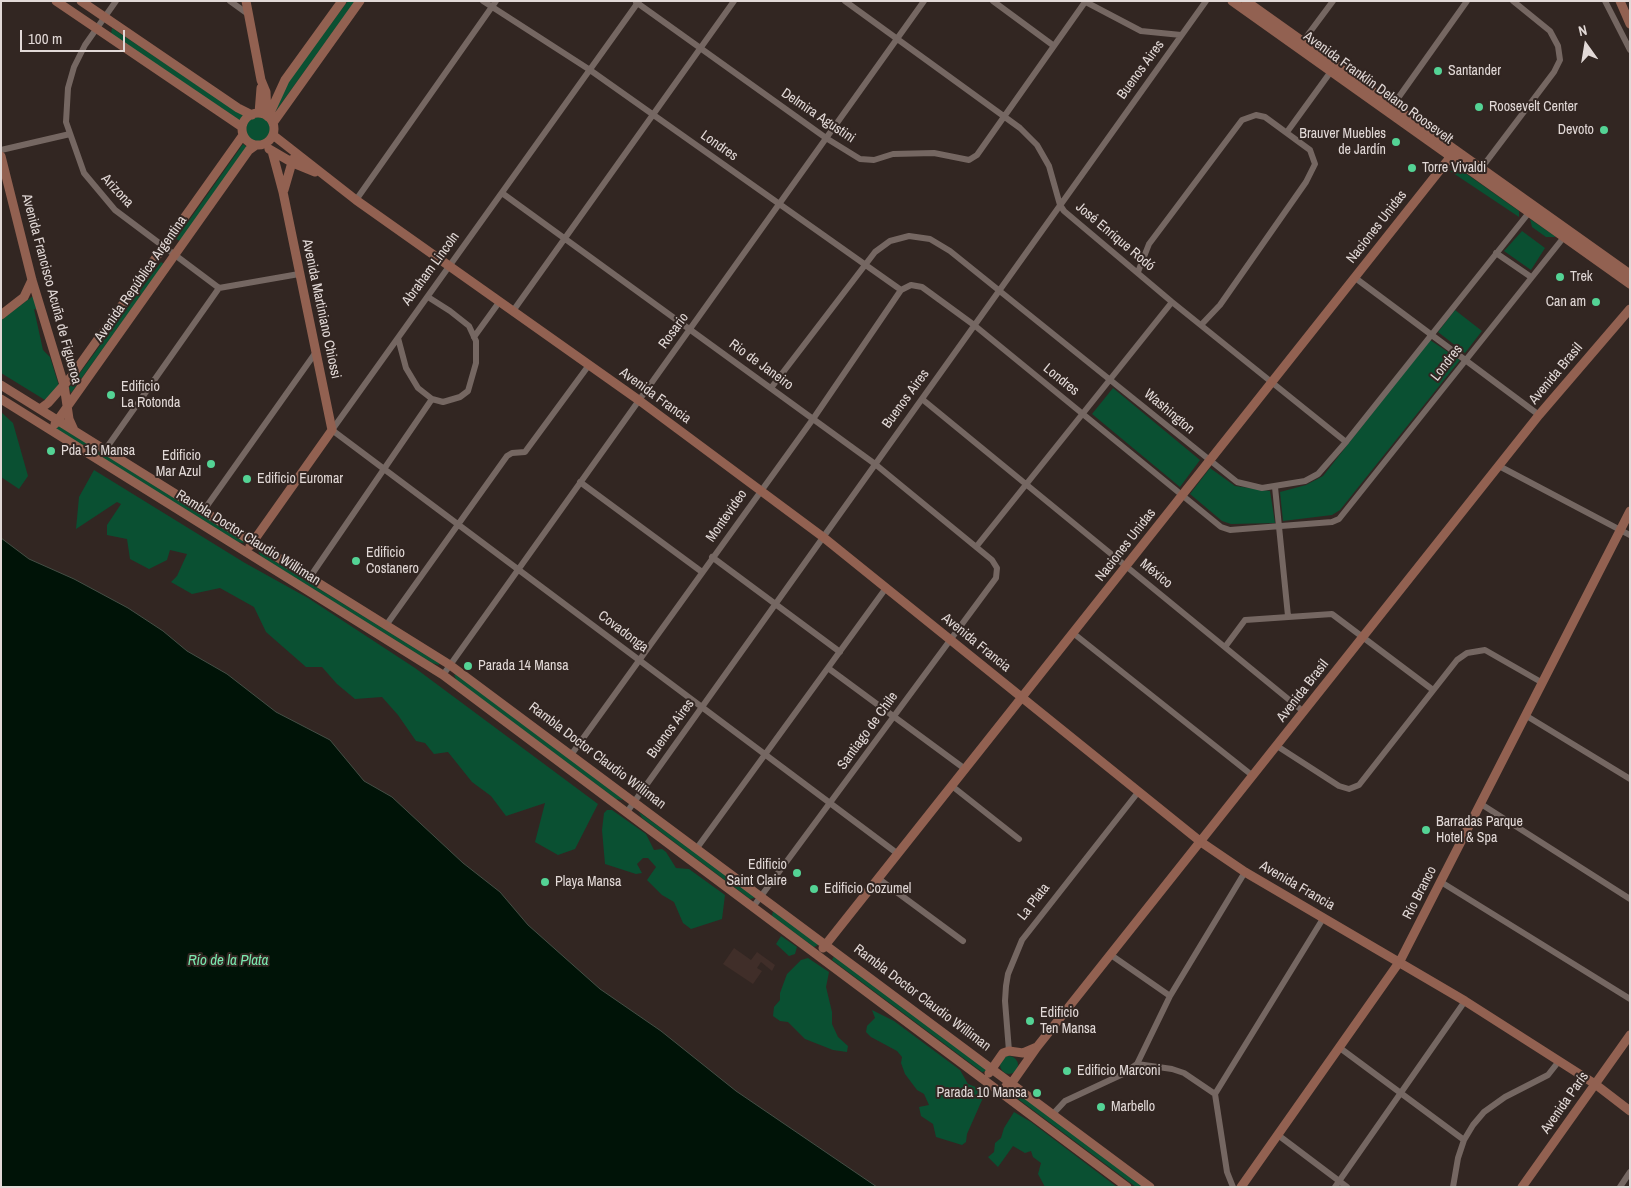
<!DOCTYPE html>
<html>
<head>
<meta charset="utf-8">
<style>
	body { margin:0 }
	#map { position:relative; width:1631px; height:1188px; overflow:hidden; background:#322622; font-family:"Archivo Narrow",sans-serif }
	canvas { display:block }
	.frame { position:absolute; inset:0; border:2px solid #e2d9d7; pointer-events:none }
	.north { position:absolute; left:1561px; top:20px; width:50px; height:50px; -webkit-text-stroke:4px #322622; paint-order:stroke; rotate:347deg; font-size:14px; font-weight:700; line-height:20px; text-align:center; color:#e2d9d7 }
	.north::after { content:''; display:block; margin:auto; width:18px; height:22px; background:#e2d9d7; clip-path:polygon(50% 0,100% 100%,50% 72%,0 100%) }
	.scale { position:absolute; left:20px; top:30px; width:105px; height:22px; box-sizing:border-box; border:2px solid #e2d9d7; border-top:0; padding-left:6px; font-size:15px; line-height:18px; white-space:nowrap; color:#e2d9d7; -webkit-text-stroke:4px #322622; paint-order:stroke }
</style>
</head>
<body>
<div id="map">
<canvas width="1631" height="1188"></canvas>
<div class="frame"></div>
<div class="north">N</div>
<div class="scale">100 m</div>
</div>
<script>
const c = document.querySelector('canvas').getContext('2d');
c.lineJoin = 'round';
function fill(path, color) { c.fillStyle = color; c.fill(path, 'evenodd'); }
const poly = rows => new Path2D(rows.map(r => 'M' + r).join(''));
function stroke(path, color, width, dash) { c.strokeStyle = color; c.lineWidth = width; c.lineCap = dash ? 'butt' : 'round'; c.setLineDash(dash || []); c.stroke(path); }
function write(font, color, halo, rows, align = 'center') {
  c.font = font + ' "Archivo Narrow",sans-serif'; c.lineWidth = 4; c.setLineDash([]); c.textBaseline = 'middle'; c.strokeStyle = halo; c.fillStyle = color; for (const [text, x, y, turn = 0] of rows) {
    c.save(); c.translate(x, y); c.rotate((+turn || 0) * Math.PI / 180); c.textAlign = isNaN(turn) ? turn : align; if (halo) c.strokeText(text, 0, 0); c.fillText(text, 0, 0); c.restore();
  }
}
const built = poly([
	[734,948,751,960,757,952,775,965,772,971,761,962,757,968,762,971,753,984,723,964]
]);
const green = poly([
	[348,1,355,1,273,115,288,81],
	[112,28,244,116,241,121,111,34],
	'246 129a12 12 0 1 1 24 0a12 12 0 1 1-24 0Z',
	[243,144,247,147,180,241,176,239],
	[1461,170,1519,211,1519,217,1450,171],
	[1530,219,1555,236,1555,237,1546,237,1532,227],
	[1522,231,1545,248,1531,270,1504,251],
	[161,262,164,264,71,393,69,388],
	[33,296,38,310,34,309,43,350,50,357,59,386,45,400,1,373,1,320],
	[1455,310,1482,331,1465,353,1438,332],
	[1430,340,1460,360,1340,510,1332,515,1283,521,1280,492,1306,485,1323,476],
	[1113,388,1200,460,1180,487,1092,414],
	[1,412,13,423,28,476,19,489,1,477],
	[59,426,243,541,244,543,237,542,56,429],
	[1210,468,1235,486,1270,491,1275,523,1231,524,1222,521,1190,494],
	[94,470,245,563,308,598,415,668,598,804,575,849,558,855,535,842,545,803,506,816,491,796,472,782,448,752,434,754,425,743,416,741,398,715,382,697,355,699,337,684,322,667,306,667,266,632,254,607,220,588,192,594,171,582,177,576,187,554,170,550,167,560,149,569,130,559,127,539,107,535,107,525,121,504,117,502,76,529,79,497],
	[258,551,439,663,439,665,432,663,261,557],
	[456,674,623,799,622,800,616,799,457,681,454,675],
	[607,810,612,810,646,834,654,850,662,849,666,852,676,868,689,869,725,895,722,919,691,929,683,923,674,902,662,895,647,880,656,867,648,858,643,858,637,864,642,873,636,874,605,864,602,830,604,813],
	[639,812,754,895,754,898,750,899,642,818],
	[773,911,817,943,818,945,814,947,772,916],
	[781,936,797,947,795,954,789,956,776,944],
	[834,956,986,1068,986,1071,982,1072,832,960],
	[808,958,829,972,826,987,832,1012,832,1024,838,1037,848,1046,847,1052,833,1050,805,1039,788,1022,780,1021,773,1016,774,1007,780,1000,780,993,787,974,801,960],
	[872,1010,894,1021,960,1070,968,1084,986,1091,967,1134,966,1142,962,1145,936,1137,933,1124,921,1116,919,1107,929,1105,924,1094,917,1090,905,1074,901,1063,902,1057,897,1051,871,1037,866,1032,867,1026,875,1018],
	'1000 1065a9 9 0 1 1 18 0a9 9 0 1 1-18 0Z',
	[1011,1088,1145,1187,1136,1187,1010,1093],
	[1014,1112,1031,1122,1117,1187,1045,1187,1038,1174,1041,1163,1033,1157,1031,1151,1025,1153,1013,1146,998,1167,988,1157,994,1152,995,1143,1001,1138,1004,1128]
]);
const water = poly([
	[1,538,29,559,74,579,128,608,163,631,187,651,227,674,276,712,330,740,364,781,392,797,463,863,500,892,528,925,600,989,661,1031,736,1091,877,1187,1,1187,1,538]
]);
const street = poly([
	[116,1,85,45,74,67,68,88,66,122,84,173,115,210,219,288,299,274],
	[230,1,248,14],
	[483,1,590,70,901,290,911,285,922,287,974,325,1221,527,1230,530,1332,522,1339,519,1564,237],
	[639,1,332,430,898,854],
	[845,1,1020,128,1037,145,1049,166,1060,205,1064,211,1172,302,1346,442],
	[993,1,1054,46],
	[1084,1,1141,31,1181,35],
	[1605,1,1630,50],
	[636,2,826,138,860,159,874,160,893,154,934,153,969,160,977,155,1085,2],
	[1301,44,1333,1],
	[1391,108,1467,1],
	[1287,132,1332,70],
	[1,150,70,134],
	[1480,170,1554,72,1560,60,1558,46,1550,31,1513,1],
	[502,193,875,464,992,560,997,568,996,578,753,907],
	[356,200,496,1],
	[1496,253,1531,277],
	[1138,272,1149,244,1242,120,1256,115,1265,117,1310,150,1315,164,1306,182,1220,305,1202,324],
	[1354,277,1539,415],
	[513,311,734,1],
	[474,337,500,301],
	[398,338,406,368,418,388,432,399,443,402,460,397,468,391,476,363,476,341,469,326,450,311,428,297],
	[771,388,875,252,890,241,909,236,930,239,950,251,1237,482,1262,488,1305,481,1318,474,1346,442,1531,210],
	[922,399,1304,712],
	[105,450,219,288],
	[1499,466,1630,535],
	[580,482,702,572],
	[1275,487,1288,616],
	[204,510,316,352],
	[976,547,1172,302],
	[712,557,840,652],
	[310,577,432,399],
	[387,624,507,456,512,453,525,452,589,365],
	[1073,633,1253,776],
	[1225,647,1245,620,1332,614,1433,690],
	[828,668,965,769],
	[443,675,924,1],
	[1525,715,1630,779],
	[1277,746,1339,786,1349,789,1359,785,1457,660,1467,653,1485,650,1541,682],
	[571,755,813,419,901,290],
	[952,786,1019,839],
	[1481,804,1630,899],
	[627,812,1206,1],
	[697,848,886,588],
	[879,879,963,941],
	[1441,882,1630,999],
	[1111,955,1170,996],
	[1340,1048,1464,1140],
	[1009,1051,1005,1001,1006,986,1008,974,1022,940,1139,791],
	[1137,1064,1172,1069,1184,1073,1215,1094,1227,1172,1233,1187],
	[1215,1094,1324,917],
	[1052,1115,1065,1101,1123,1074,1137,1064,1170,996,1245,872],
	[1278,1135,1347,1187],
	[1335,1187,1465,1001],
	[1453,1187,1458,1158,1464,1140,1473,1125,1484,1112,1505,1097,1548,1075,1559,1061],
	[1620,1187,1630,1172]
]);
const secondary = poly([
	[56,1,242,127],
	[81,1,238,108,252,115],
	[246,1,261,80,266,92,267,116],
	[1232,1,1630,284],
	[1246,1,1630,274],
	[1620,1,1630,24],
	[259,113,261,88],
	'242 129a16 16 0 1 1 32 0a16 16 0 1 1-32 0Z',
	[268,117,285,80,342,1],
	[273,123,360,1],
	[273,135,356,200,640,401,823,537,1201,842,1245,872,1465,1001,1595,1084,1630,1111],
	[269,149,293,163,315,172],
	[1,156,32,280,64,385,69,419,74,430],
	[284,190,293,159],
	[1,315,24,297,32,280],
	[1,385,450,665,1150,1187],
	[1,399,443,675,1127,1187],
	[40,409,48,403,71,377,243,135],
	[55,424,249,150,256,145],
	[250,546,332,430,283,192,272,151],
	[823,948,1455,151],
	[989,1073,1003,1053,1009,1051,1023,1053,1037,1047],
	[1006,1086,1011,1084,1037,1047,1539,415,1630,309],
	[1241,1187,1400,961,1630,511],
	[1522,1187,1630,1035]
]);
const markers = [
	[1438,71,5,"#54d395"],
	[1479,107,5,"#54d395"],
	[1604,130,5,"#54d395"],
	[1396,142,5,"#54d395"],
	[1412,168,5,"#54d395"],
	[1560,277,5,"#54d395"],
	[1596,302,5,"#54d395"],
	[111,395,5,"#54d395"],
	[51,451,5,"#54d395"],
	[211,464,5,"#54d395"],
	[247,479,5,"#54d395"],
	[356,561,5,"#54d395"],
	[468,666,5,"#54d395"],
	[1426,830,5,"#54d395"],
	[797,873,5,"#54d395"],
	[545,882,5,"#54d395"],
	[814,889,5,"#54d395"],
	[1030,1021,5,"#54d395"],
	[1067,1071,5,"#54d395"],
	[1037,1093,5,"#54d395"],
	[1101,1107,5,"#54d395"]
];
const streetNames = [
	["Buenos Aires",1141,70,-54],
	["Avenida Franklin Delano Roosevelt",1378,88,36],
	["Delmira Agustini",818,116,34],
	["Londres",719,146,35],
	["Arizona",117,191,47],
	["Naciones Unidas",1377,227,-52],
	["José Enrique Rodó",1115,237,40],
	["Abraham Lincoln",431,269,-54],
	["Avenida República Argentina",141,279,-55],
	["Avenida Francisco Acuña de Figueroa",51,289,75],
	["Avenida Martiniano Chiossi",321,309,78],
	["Rosario",674,331,-54],
	["Londres",1447,363,-52],
	["Rio de Janeiro",761,365,36],
	["Avenida Brasil",1556,374,-50],
	["Londres",1061,380,39],
	["Avenida Francia",655,396,36],
	["Buenos Aires",906,399,-54],
	["Washington",1169,412,40],
	["Montevideo",727,516,-55],
	["Rambla Doctor Claudio Williman",248,538,32],
	["Naciones Unidas",1126,545,-52],
	["México",1156,574,39],
	["Covadonga",623,632,37],
	["Avenida Francia",976,643,39],
	["Avenida Brasil",1303,691,-52],
	["Buenos Aires",671,729,-54],
	["Santiago de Chile",868,731,-54],
	["Rambla Doctor Claudio Williman",597,756,37],
	["Avenida Francia",1297,886,30],
	["Río Branco",1420,893,-63],
	["La Plata",1034,902,-52],
	["Rambla Doctor Claudio Williman",922,998,37],
	["Avenida París",1565,1103,-55]
];
const poiNames = [
	["Santander",1448,71],
	["Roosevelt Center",1489,107],
	["Devoto",1594,130,"right"],
	["Brauver Muebles",1386,134,"right"],
	["de Jardín",1386,150,"right"],
	["Torre Vivaldi",1422,168],
	["Trek",1570,277],
	["Can am",1586,302,"right"],
	["Edificio",121,387],
	["La Rotonda",121,403],
	["Pda 16 Mansa",61,451],
	["Edificio",201,456,"right"],
	["Mar Azul",201,472,"right"],
	["Edificio Euromar",257,479],
	["Edificio",366,553],
	["Costanero",366,569],
	["Parada 14 Mansa",478,666],
	["Barradas Parque",1436,822],
	["Hotel & Spa",1436,838],
	["Edificio",787,865,"right"],
	["Saint Claire",787,881,"right"],
	["Playa Mansa",555,882],
	["Edificio Cozumel",824,889],
	["Edificio",1040,1013],
	["Ten Mansa",1040,1029],
	["Edificio Marconi",1077,1071],
	["Parada 10 Mansa",1027,1093,"right"],
	["Marbello",1111,1107]
];
const waterNames = [
	["Río de la Plata",228,961]
];
fill(built, '#402e29');
fill(green, '#0a5032');
fill(water, '#001307');
stroke(water, '#444e45', 1);
stroke(street, '#756762', 6);
stroke(secondary, '#926151', 9);
for (const [x, y, r, color] of markers) { const dot = new Path2D(); dot.arc(x, y, r, 0, 2 * Math.PI); c.fillStyle = color; c.fill(dot); stroke(dot, '#322622', 2); }
write('14px', '#e2d9d7', '#322622', streetNames);
write('14px', '#e2d9d7', '#322622', poiNames, 'left');
write('italic 15px', '#7be8af', '#322622', waterNames);
</script>
</body>
</html>
